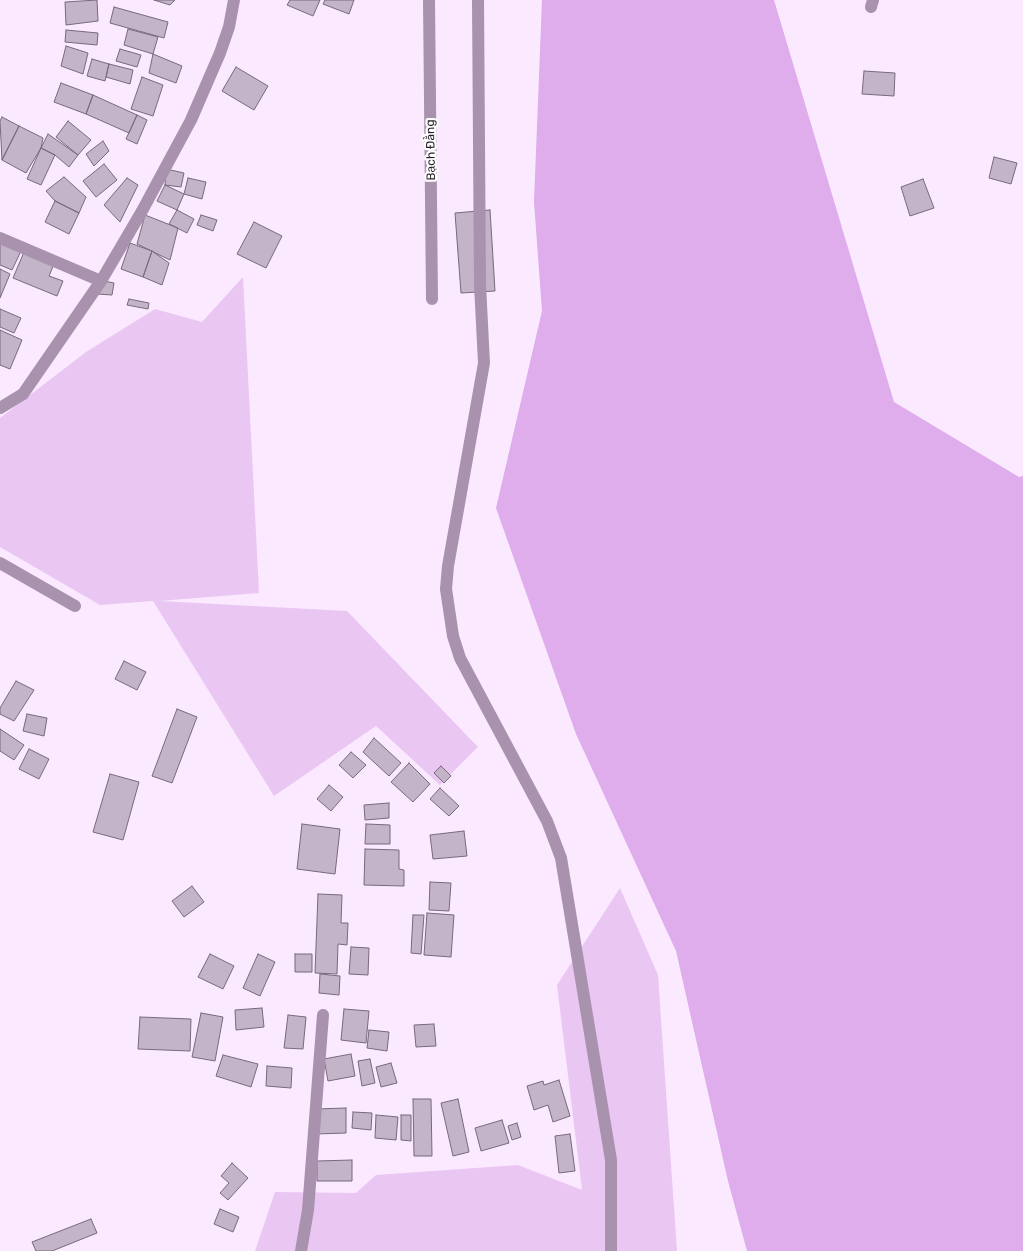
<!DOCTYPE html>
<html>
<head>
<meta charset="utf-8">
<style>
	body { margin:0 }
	canvas { display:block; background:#fae9ff }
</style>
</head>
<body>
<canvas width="1023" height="1251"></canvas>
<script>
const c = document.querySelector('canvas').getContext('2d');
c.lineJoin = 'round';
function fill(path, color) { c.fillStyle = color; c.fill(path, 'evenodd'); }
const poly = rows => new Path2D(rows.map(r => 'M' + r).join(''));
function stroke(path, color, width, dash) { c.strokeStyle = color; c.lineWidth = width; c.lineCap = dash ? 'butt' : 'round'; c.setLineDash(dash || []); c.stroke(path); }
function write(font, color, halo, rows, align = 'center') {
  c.font = font + ' Rubik,sans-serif'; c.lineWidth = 4.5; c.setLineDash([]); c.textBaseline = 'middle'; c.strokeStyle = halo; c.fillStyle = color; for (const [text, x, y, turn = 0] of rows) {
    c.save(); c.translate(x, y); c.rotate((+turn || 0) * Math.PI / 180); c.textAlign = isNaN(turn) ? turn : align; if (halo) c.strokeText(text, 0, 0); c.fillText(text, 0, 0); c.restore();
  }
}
const green = poly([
	[243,277,259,593,159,601,347,611,478,747,440,785,376,726,274,796,153,601,100,605,0,547,0,418,86,352,155,309,202,322],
	[620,888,658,975,677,1251,255,1251,275,1192,356,1193,376,1175,518,1165,582,1190,557,985]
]);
const water = poly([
	[542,0,774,0,894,402,1019,477,1023,476,1023,1251,747,1251,728,1181,676,951,576,734,496,508,542,311,534,202]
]);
const building = poly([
	[97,0,98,21,66,25,65,2,97,0],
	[154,0,175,0,170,5,154,0],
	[290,0,320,0,313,16,287,5,290,0],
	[325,0,354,0,349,14,323,4,325,0],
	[114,7,168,22,164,38,110,23,114,7],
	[128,29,158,37,153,54,124,45,128,29],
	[66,30,98,33,97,45,65,42,66,30],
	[66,46,88,53,83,74,61,66,66,46],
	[120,49,141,55,137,67,116,61,120,49],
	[153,54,182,66,176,83,149,73,153,54],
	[92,59,109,64,105,81,87,76,92,59],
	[109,64,133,70,130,84,106,77,109,64],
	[236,67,268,86,254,110,222,91,236,67],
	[864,71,895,73,894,96,862,94,864,71],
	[142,77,163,85,153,116,131,109,142,77],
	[61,83,93,95,86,114,54,102,61,83],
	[93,95,137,115,129,133,86,114,93,95],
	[137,115,147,120,137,144,126,139,137,115],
	[2,117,19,126,2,160,0,121,2,117],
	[68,121,91,140,78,155,56,137,68,121],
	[19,126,43,138,41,148,26,173,2,160,19,126],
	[48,134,78,155,69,167,55,155,41,148,48,134],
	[103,141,109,151,94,166,86,154,103,141],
	[41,148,55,155,41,185,27,179,41,148],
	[994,157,1017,163,1011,184,989,178,994,157],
	[104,164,117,180,96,197,83,181,104,164],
	[166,169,184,173,181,187,165,185,166,169],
	[64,177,86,197,79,213,55,201,46,191,64,177],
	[127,178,138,185,120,222,104,205,127,178],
	[188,178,206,182,202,199,184,194,188,178],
	[923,179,934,208,910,216,901,187,923,179],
	[165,185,184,194,177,210,157,201,165,185],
	[55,201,79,213,69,234,45,222,55,201],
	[177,210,194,219,187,233,169,224,177,210],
	[490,210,495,291,461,293,455,213,490,210],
	[145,215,178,228,170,260,137,244,145,215],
	[201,215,217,220,213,231,197,225,201,215],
	[254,222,282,236,266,268,237,254,254,222],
	[0,242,21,251,12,270,0,265,0,242],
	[130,243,152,251,143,277,121,269,130,243],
	[152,251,169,263,162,285,143,277,152,251],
	[24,252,54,264,49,276,63,281,57,296,13,278,24,252],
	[0,269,10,274,0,298,0,269],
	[99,280,114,283,112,295,97,294,99,280],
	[129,299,149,303,148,309,127,305,129,299],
	[0,309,21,318,14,333,0,327,0,309],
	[0,330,22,340,10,369,0,365,0,330],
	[124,661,146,672,137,690,115,679,124,661],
	[16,681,34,690,14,721,0,714,0,708,16,681],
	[177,709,197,717,172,783,152,776,177,709],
	[27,714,47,718,44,736,23,731,27,714],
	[0,729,24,745,14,760,0,751,0,729],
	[374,738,401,763,389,776,363,752,374,738],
	[29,749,49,759,39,779,19,769,29,749],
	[351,752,366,765,353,778,339,765,351,752],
	[409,763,430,784,413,802,391,782,409,763],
	[441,766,451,776,444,783,434,773,441,766],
	[110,774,139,782,123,840,93,832,110,774],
	[329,785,343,797,331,811,317,799,329,785],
	[440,788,459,806,449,816,430,799,440,788],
	[389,803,389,818,365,820,364,805,389,803],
	[302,824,340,829,335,874,297,869,302,824],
	[366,824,390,825,390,844,365,844,366,824],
	[464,831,467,856,433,859,430,835,464,831],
	[365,849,399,850,399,869,404,870,404,886,364,885,365,849],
	[430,882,451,883,449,911,429,910,430,882],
	[192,886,204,902,184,917,172,901,192,886],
	[318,894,342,895,341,923,348,923,347,945,338,944,337,974,315,973,318,894],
	[427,913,454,915,451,957,424,955,427,913],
	[413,915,424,915,421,954,411,953,413,915],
	[351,947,369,948,368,975,349,974,351,947],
	[210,954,234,966,223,989,198,977,210,954],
	[258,954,275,962,260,996,243,988,258,954],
	[295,954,312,954,312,972,295,972,295,954],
	[320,974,340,976,339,995,319,993,320,974],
	[262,1008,264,1027,236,1030,235,1010,262,1008],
	[344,1009,369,1011,366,1043,341,1040,344,1009],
	[201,1013,223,1017,215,1061,192,1057,201,1013],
	[288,1015,306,1017,303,1049,284,1048,288,1015],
	[140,1017,191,1019,190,1051,138,1049,140,1017],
	[434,1024,436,1046,416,1047,414,1025,434,1024],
	[369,1030,389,1032,387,1051,367,1048,369,1030],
	[351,1054,355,1076,328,1081,324,1059,351,1054],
	[223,1055,258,1064,251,1087,216,1076,223,1055],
	[370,1059,375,1083,362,1086,358,1061,370,1059],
	[391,1063,397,1083,381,1087,376,1067,391,1063],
	[267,1066,292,1068,291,1088,266,1086,267,1066],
	[559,1080,570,1116,553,1122,548,1105,534,1110,527,1086,543,1081,544,1085,559,1080],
	[413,1099,431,1099,432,1156,414,1156,413,1099],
	[458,1099,469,1152,453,1156,441,1103,458,1099],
	[346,1108,346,1133,316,1134,315,1109,346,1108],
	[353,1112,372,1113,371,1130,352,1128,353,1112],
	[376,1115,398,1117,396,1140,375,1138,376,1115],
	[401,1115,411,1115,411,1141,401,1140,401,1115],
	[502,1120,509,1143,481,1151,475,1128,502,1120],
	[517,1123,521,1137,512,1140,508,1126,517,1123],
	[570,1134,575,1171,559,1173,555,1136,570,1134],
	[352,1160,352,1181,317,1181,317,1161,352,1160],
	[232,1163,248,1178,228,1200,220,1193,229,1183,221,1176,232,1163],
	[220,1209,239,1217,233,1232,214,1224,220,1209],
	[91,1219,97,1233,52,1251,36,1251,32,1242,91,1219]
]);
const service = poly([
	[871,7,873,0]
]);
const minor = poly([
	[429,0,432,299],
	[478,0,480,285,484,363,448,566,446,589,453,636,460,658,547,821,561,858,611,1160,611,1251],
	[0,238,101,281,23,394,0,408],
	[101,281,142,211,191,120,220,53,229,27,234,0],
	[0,563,75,606],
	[301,1251,308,1210,323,1015]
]);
const streetNames = [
	["Bạch Đằng",431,150,-91]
];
fill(green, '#eac7f3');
fill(water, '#dfacec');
fill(building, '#c4b4c8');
stroke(building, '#78697c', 1);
stroke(service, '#a892ad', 12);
stroke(minor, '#a892ad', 12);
write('12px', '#251f26', '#fdfdfd', streetNames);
</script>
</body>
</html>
